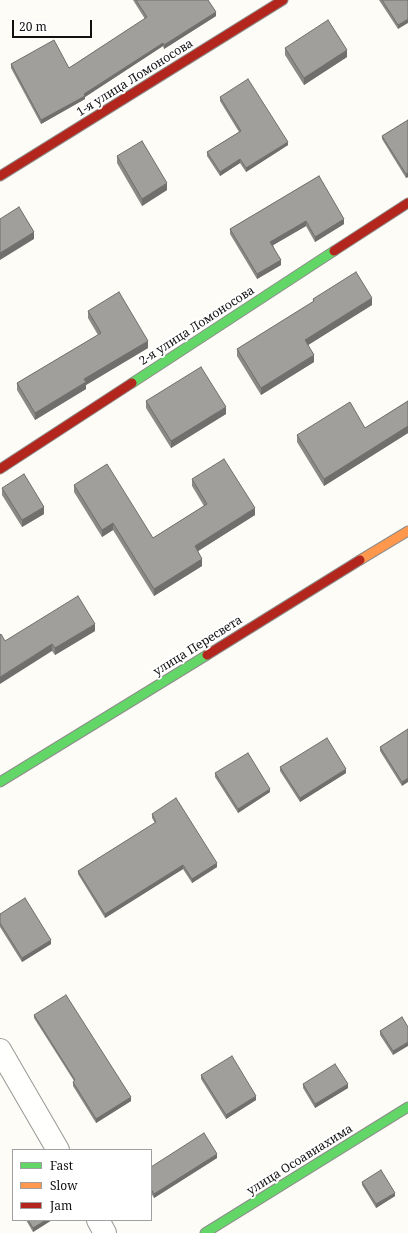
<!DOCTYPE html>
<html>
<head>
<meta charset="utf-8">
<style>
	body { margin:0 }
	#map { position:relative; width:408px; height:1233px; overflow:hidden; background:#fdfcf7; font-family:"Noto Serif",serif }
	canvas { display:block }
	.legend { position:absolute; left:12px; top:1149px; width:140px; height:72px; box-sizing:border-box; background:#fff; border:1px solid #a0a0a0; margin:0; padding:5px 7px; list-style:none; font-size:12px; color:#111 }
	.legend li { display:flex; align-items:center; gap:8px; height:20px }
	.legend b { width:20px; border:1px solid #a0a0a0 }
	.scale { position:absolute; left:12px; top:20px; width:80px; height:18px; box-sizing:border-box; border:2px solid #111; border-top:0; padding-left:5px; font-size:12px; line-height:14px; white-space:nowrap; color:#111; -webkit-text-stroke:3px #fff; paint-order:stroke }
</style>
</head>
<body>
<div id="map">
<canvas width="408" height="1233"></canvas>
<ul class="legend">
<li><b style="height:5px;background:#63d668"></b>Fast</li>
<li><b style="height:5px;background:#ff974d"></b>Slow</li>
<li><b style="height:5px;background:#b3261e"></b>Jam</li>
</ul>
<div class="scale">20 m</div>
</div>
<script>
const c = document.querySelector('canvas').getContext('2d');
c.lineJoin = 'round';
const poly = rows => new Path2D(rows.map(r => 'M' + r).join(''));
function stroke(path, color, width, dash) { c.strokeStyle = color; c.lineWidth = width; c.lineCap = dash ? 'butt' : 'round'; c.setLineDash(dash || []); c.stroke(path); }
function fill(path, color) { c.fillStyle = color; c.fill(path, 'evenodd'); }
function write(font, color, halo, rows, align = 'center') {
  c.font = font + ' "Noto Serif",serif'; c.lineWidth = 4; c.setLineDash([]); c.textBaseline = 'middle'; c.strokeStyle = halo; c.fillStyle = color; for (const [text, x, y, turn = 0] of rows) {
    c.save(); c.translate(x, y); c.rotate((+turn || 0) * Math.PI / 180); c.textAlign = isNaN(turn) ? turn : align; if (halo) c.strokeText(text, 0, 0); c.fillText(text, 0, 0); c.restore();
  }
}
const street = poly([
	[0,1050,58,1150],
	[98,1220,105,1233]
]);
const fast = poly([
	[132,383,334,251],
	[0,782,207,655],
	[205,1233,408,1107]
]);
const slow = poly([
	[360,560,408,531]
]);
const jam = poly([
	[0,176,283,0],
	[334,251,408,203],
	[0,469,132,383],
	[207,655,360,560]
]);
const wall = poly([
	[133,0,208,0,216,16,164,49,163,46,85,97,85,99,41,124,11,68,11,64,69,68,145,19],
	[379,0,408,0,398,29],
	[285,48,347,57,304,85,285,55],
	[220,97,288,145,246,172,240,163,220,176,207,156,207,152,239,132,220,101],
	[408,120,408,177,406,178,382,139,382,136],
	[117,156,167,190,142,206,117,163],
	[319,176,344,224,315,242,306,226,273,245,281,265,257,279,230,234,230,229],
	[313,299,372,305,308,345,314,362,261,395,237,356,237,349,313,302],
	[88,311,148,348,86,385,86,389,35,420,17,390,17,383,98,335,88,318],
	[146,401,226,414,171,448,146,408],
	[408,401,408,433,324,486,297,442,297,435,365,428],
	[192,479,255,515,198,551,202,566,154,596,113,530,102,537,74,492,74,485,153,538,204,506,192,486],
	[2,488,44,514,22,527,2,495],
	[95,631,55,655,52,651,5,641],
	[408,729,402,786,380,751,380,747],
	[280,767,346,773,300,802,280,771],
	[215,773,270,792,238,813,215,777],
	[152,814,217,867,192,883,183,869,105,918,78,874,78,871,155,823,152,818],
	[0,914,51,944,22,962,0,927],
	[34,1015,131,1101,96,1123,73,1086,73,1082,74,1081,34,1018],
	[402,1017,393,1055,380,1035,380,1031],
	[201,1075,256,1100,226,1119,201,1079],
	[303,1084,348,1088,315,1108,303,1088],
	[217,1158,154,1198,151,1193,151,1167],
	[362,1182,395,1196,376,1208,362,1185],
	[26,1220,52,1220,33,1232]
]);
const shadedWall = poly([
	[216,12,216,16,164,49,164,45],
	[408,19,408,23,398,29,398,25],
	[163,43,163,46,85,97,85,99,41,124,41,120,84,94],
	[347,50,347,57,304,85,304,78],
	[288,142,288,145,246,172,246,168],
	[240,159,240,163,220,176,220,172],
	[408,173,408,177,406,178,406,174],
	[167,183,167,190,142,206,142,199],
	[344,219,344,224,315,242,315,237],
	[306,221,306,226,270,247,270,242],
	[34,232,34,239,0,260,0,253],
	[281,260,281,265,257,279,257,274],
	[372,298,372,305,305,347,305,340],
	[148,341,148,348,86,385,86,389,35,420,35,413,84,379],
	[314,355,314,362,261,395,261,388],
	[226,407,226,414,171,448,171,441],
	[408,426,408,433,324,486,324,479],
	[44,507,44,514,22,527,22,520],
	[255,508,255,515,195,553,195,546],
	[113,523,113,530,102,537,102,530],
	[202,559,202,566,154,596,154,589],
	[95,624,95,631,55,655,55,648],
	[52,644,52,651,0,684,0,677],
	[346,769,346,773,300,802,300,798],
	[408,778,408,782,402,786,402,782],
	[270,789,270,792,238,813,238,809],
	[217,863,217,867,192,883,192,879],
	[183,865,183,869,105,918,105,914],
	[51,940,51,944,22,962,22,958],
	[408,1042,408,1046,393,1055,393,1051],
	[348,1084,348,1088,315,1108,315,1104],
	[256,1096,256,1100,226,1119,226,1115],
	[131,1097,131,1101,96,1123,96,1119],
	[217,1154,217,1158,154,1198,154,1194],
	[395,1193,395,1196,376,1208,376,1204],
	[46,1220,52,1220,33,1232,33,1228]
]);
const building = poly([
	[136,0,208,0,216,12,164,45,163,43,84,94,85,96,41,120,11,64,54,40,69,68,147,17,136,0],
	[382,0,408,0,408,19,398,25,382,0],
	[328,20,347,50,304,78,285,48,328,20],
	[248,79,288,142,246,168,240,159,220,172,207,152,241,131,220,97,248,79],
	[408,120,408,173,406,174,382,136,408,120],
	[142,141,167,183,142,199,117,156,142,141],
	[319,176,344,219,315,237,306,221,270,242,281,260,257,274,230,229,319,176],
	[19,207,34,232,0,253,0,219,19,207],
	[356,272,372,298,305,340,314,355,261,388,237,349,314,301,313,299,356,272],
	[119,292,148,341,84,379,86,382,35,413,17,383,101,333,88,311,119,292],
	[201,367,226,407,171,441,146,401,201,367],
	[408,401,408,426,324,479,297,435,350,402,365,428,408,401],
	[224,459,255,508,195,546,202,559,154,589,113,523,102,530,74,485,107,464,153,538,207,504,192,479,224,459],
	[24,474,44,507,22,520,2,488,24,474],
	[78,596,95,624,55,648,52,644,0,677,0,635,1,634,5,641,78,596],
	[408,729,408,778,402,782,380,747,408,729],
	[327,738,346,769,300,798,280,767,327,738],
	[248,753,270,789,238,809,215,773,248,753],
	[176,798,217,863,192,879,183,865,105,914,78,871,156,822,152,814,176,798],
	[25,898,51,940,22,958,0,923,0,914,25,898],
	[66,995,131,1097,96,1119,73,1082,75,1080,34,1015,66,995],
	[402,1017,408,1027,408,1042,393,1051,380,1031,402,1017],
	[232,1056,256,1096,226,1115,201,1075,232,1056],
	[335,1064,348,1084,315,1104,303,1084,335,1064],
	[204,1133,217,1154,154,1194,151,1189,151,1167,204,1133],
	[381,1170,395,1193,376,1204,362,1182,381,1170],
	[28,1220,46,1220,33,1228,28,1220]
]);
const streetNames = [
	["1-я улица Ломоносова",135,78,-32],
	["2-я улица Ломоносова",197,326,-33],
	["улица Пересвета",198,646,-32],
	["улица Осоавиахима",300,1160,-32]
];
stroke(street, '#979795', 24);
stroke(fast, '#8e8d8b', 11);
stroke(slow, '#8e8d8b', 11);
stroke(jam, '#8e8d8b', 11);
stroke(street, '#fffffe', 22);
stroke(fast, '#63d668', 9);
stroke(slow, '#ff974d', 9);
stroke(jam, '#b3261e', 9);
fill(wall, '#8a8986');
fill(shadedWall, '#716f6d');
fill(building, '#a19f9c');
stroke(building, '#716f6d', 1);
write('12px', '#111', '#fff', streetNames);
</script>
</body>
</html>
